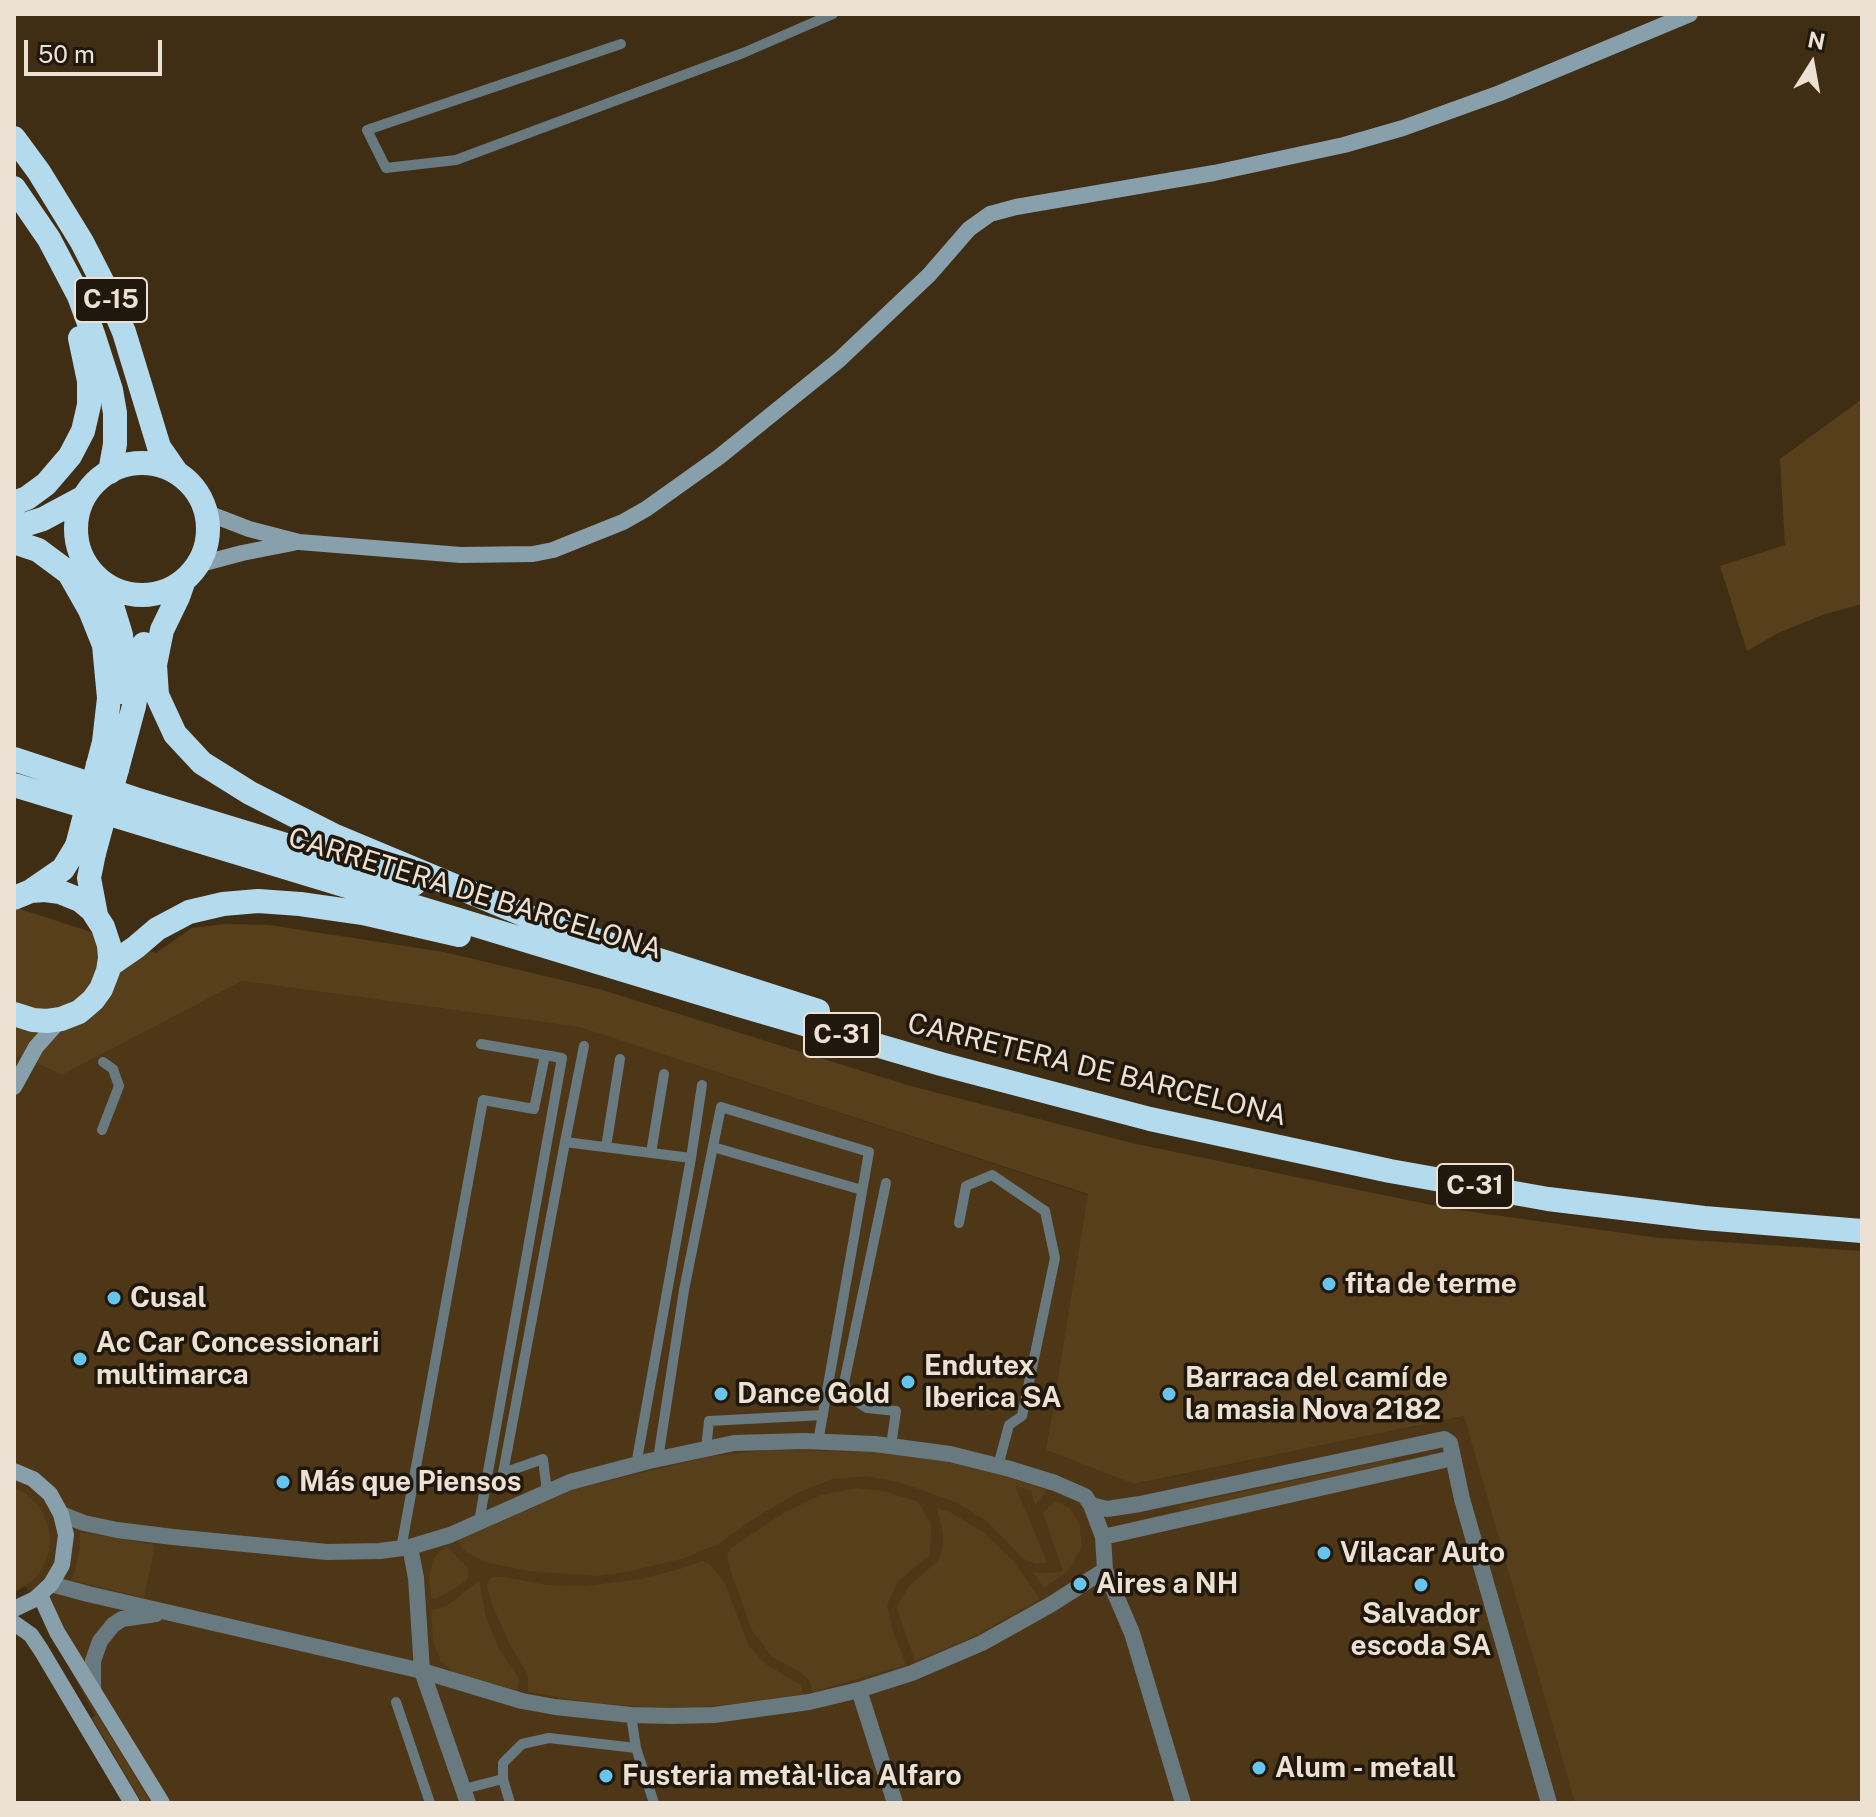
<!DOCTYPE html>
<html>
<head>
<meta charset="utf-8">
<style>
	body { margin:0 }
	#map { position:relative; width:1876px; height:1817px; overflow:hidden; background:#402e14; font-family:"Public Sans",sans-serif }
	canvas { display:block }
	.frame { position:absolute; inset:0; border:16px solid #ece1d2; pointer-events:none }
	.north { position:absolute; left:1772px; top:24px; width:80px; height:80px; -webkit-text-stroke:6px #21180d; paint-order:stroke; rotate:11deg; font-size:22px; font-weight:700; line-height:32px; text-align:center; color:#ece1d2 }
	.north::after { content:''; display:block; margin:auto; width:28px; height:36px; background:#ece1d2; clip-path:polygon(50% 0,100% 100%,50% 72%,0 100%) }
	.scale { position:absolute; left:24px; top:40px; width:138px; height:36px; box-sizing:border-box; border:4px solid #ece1d2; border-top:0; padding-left:10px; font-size:24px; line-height:28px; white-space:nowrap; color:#ece1d2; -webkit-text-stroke:6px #21180d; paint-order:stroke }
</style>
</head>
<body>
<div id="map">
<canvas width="1876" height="1817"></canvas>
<div class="frame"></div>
<div class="north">N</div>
<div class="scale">50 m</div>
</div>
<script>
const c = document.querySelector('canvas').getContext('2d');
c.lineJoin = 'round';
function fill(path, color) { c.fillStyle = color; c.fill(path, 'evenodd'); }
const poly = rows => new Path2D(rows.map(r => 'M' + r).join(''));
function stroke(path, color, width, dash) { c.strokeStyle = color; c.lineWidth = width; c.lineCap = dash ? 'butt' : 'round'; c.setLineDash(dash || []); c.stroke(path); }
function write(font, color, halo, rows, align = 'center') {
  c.font = font + ' "Public Sans",sans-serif'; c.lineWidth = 7; c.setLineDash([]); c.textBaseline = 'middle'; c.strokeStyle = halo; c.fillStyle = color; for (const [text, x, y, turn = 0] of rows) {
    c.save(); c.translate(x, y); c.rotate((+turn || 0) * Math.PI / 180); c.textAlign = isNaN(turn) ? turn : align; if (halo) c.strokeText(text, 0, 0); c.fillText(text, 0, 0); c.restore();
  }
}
const built = poly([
	[242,981,579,1027,1088,1195,1046,1450,1135,1484,1465,1416,1575,1803,147,1803,94,1714,14,1565,14,1053,62,1075]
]);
const green = poly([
	[1862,399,1862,604,1825,614,1778,633,1747,651,1720,566,1785,545,1780,459],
	[14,907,156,953,192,928,225,924,269,925,444,952,599,989,907,1085,1136,1144,1451,1209,1659,1238,1862,1251,1862,1803,1575,1803,1464,1416,1134,1484,1046,1450,1088,1194,579,1027,242,981,62,1075,19,1055,14,1063],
	[768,1450,876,1452,947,1462,1000,1475,1047,1490,1035,1505,1031,1490,1015,1486,1047,1562,1036,1564,1022,1558,987,1521,955,1502,902,1483,867,1476,832,1479,800,1492,761,1514,718,1544,685,1558,626,1572,596,1576,529,1571,488,1563,466,1552,457,1541,575,1489,707,1457],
	[1392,1459,1393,1464,1181,1511,1179,1506],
	[14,1488,26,1494,36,1503,43,1513,48,1526,50,1539,49,1551,45,1563,38,1575,28,1584,14,1592],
	[856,1488,883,1491,917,1501,931,1523,930,1555,898,1581,887,1605,893,1632,906,1665,812,1692,810,1681,800,1672,771,1656,752,1630,732,1576,727,1555,731,1548,782,1514,821,1495],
	[1055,1501,1070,1508,1080,1525,1082,1547,1067,1572,1044,1588,1034,1573,1050,1573,1063,1571,1043,1513],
	[937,1508,950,1512,982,1531,1013,1561,1040,1599,971,1638,915,1661,896,1606,911,1584,939,1560,943,1545,943,1533],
	[80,1532,155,1545,144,1598,71,1580,75,1572,80,1547],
	[447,1546,469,1569,468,1579,454,1589,437,1598,431,1598,429,1578,433,1560,439,1552],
	[702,1561,710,1564,725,1584,749,1646,764,1663,801,1685,803,1694,743,1703,678,1709,591,1703,528,1692,528,1675,510,1645,494,1609,487,1586,492,1577,504,1577,547,1585,585,1586,641,1579,683,1568],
	[479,1581,486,1617,499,1649,519,1679,517,1690,454,1673,441,1661,433,1641,431,1610,445,1607],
	[97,1715,112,1739,151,1803,142,1803,92,1718]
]);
const lane = poly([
	[621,44,367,130,386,168,456,160,743,53,833,14],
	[102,1130,119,1086,113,1069,103,1062],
	[565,1142,584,1046],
	[606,1147,620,1059],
	[713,1147,862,1190],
	[651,1153,664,1074],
	[691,1158,702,1085],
	[886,1183,844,1383,850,1397,867,1408,896,1411,891,1446],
	[959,1223,966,1186,992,1175,1045,1211,1055,1258,1022,1416,1009,1425,998,1466],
	[706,1449,709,1421,823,1415],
	[658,1459,684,1290,721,1107,869,1152,818,1442],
	[547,1492,543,1459,503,1473,565,1142,691,1158,636,1465],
	[479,1522,562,1058,481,1044],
	[401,1549,483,1100,534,1109,545,1055],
	[396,1702,430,1803],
	[631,1715,636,1748],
	[503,1779,503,1763,522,1744,549,1738,636,1748,654,1803],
	[464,1789,503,1779,510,1803]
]);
const street = poly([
	[1091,1505,1107,1509,1140,1504,1444,1439,1450,1443,1462,1499,1549,1803],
	[61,1514,84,1523,117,1530,173,1537,327,1552,380,1551,410,1547,450,1535,570,1482,649,1461,734,1443,805,1441,875,1444,950,1454,1010,1469,1055,1483,1085,1496,1091,1505,1103,1537,1105,1570,1132,1633,1183,1803],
	[1103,1537,1453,1458],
	[410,1547,416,1578,422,1671,468,1803],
	[51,1584,88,1594,422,1671,522,1701,555,1707,631,1715,671,1716,714,1715,809,1702,859,1690,912,1673,982,1643,1050,1605,1105,1570],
	[93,1690,93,1661,100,1641,113,1625,122,1619,156,1614],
	[859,1690,895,1803]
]);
const secondary = poly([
	[205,512,249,529,299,542,461,555,533,554,553,550,623,522,646,509,719,457,839,360,929,275,969,229,990,214,1016,207,1214,173,1344,145,1403,128,1500,93,1690,14],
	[197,565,242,553,293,543],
	[14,1087,36,1047,61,1019],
	[14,1471,33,1479,50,1494,61,1514,66,1535,62,1565,51,1584,35,1599,14,1609],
	[40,1595,57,1632,162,1803],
	[14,1623,31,1635,41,1650,132,1803]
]);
const highway = poly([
	[14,138,39,172,82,242,104,285,124,332,159,447,177,473],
	[14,188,49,239,79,296,93,334,111,390,115,413,115,444,110,472],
	'76 529a66 66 0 1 1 132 0a66 66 0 1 1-132 0Z',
	[14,503,27,498,46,484,70,456,83,431,89,405,89,381,80,338],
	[14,525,27,524,43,519,84,497],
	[14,542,38,550,69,573,90,610,104,645,109,698,104,742,98,765],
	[99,579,110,599,121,635,123,656,121,692],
	[184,580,178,597,162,630,155,665,157,695,175,734,202,763,250,793,333,835,546,924,818,1011],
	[14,759,135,799,414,884],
	[117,769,134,706,144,644],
	[14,785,739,1005,941,1064,1150,1119,1390,1171,1548,1199,1704,1218,1862,1231],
	[94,853,89,878,96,915],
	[31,891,63,869,77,846],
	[14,898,31,891,45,890,60,892,80,900,92,910,103,927,109,945,110,958,108,971,101,989,93,1000,79,1012,61,1019,47,1021,33,1020,14,1014],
	[110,965,136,947,157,929,189,912,223,904,258,901,300,904,363,913,459,935]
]);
const highwayBridge = poly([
	[77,846,98,765],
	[94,853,117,769]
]);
const markers = [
	[1329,1284,8,"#65c5ee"],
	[114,1298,8,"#65c5ee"],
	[80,1359,8,"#65c5ee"],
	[908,1382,8,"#65c5ee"],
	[721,1394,8,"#65c5ee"],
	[1169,1394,8,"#65c5ee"],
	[283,1482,8,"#65c5ee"],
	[1324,1553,8,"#65c5ee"],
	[1080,1584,8,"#65c5ee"],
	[1421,1585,8,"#65c5ee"],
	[1259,1768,8,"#65c5ee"],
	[606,1776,8,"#65c5ee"]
];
const shields = [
	[111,300,72],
	[842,1035,76],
	[1475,1186,76]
];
const shieldNames = [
	["C-15",111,300],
	["C-31",842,1035],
	["C-31",1475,1186]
];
const streetNames = [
	["CARRETERA DE BARCELONA",475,894,17],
	["CARRETERA DE BARCELONA",1097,1070,14]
];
const poiNames = [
	["fita de terme",1345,1284],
	["Cusal",130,1298],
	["Ac Car Concessionari",96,1343],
	["multimarca",96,1375],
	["Endutex",924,1366],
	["Iberica SA",924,1398],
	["Barraca del camí de",1185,1378],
	["la masia Nova 2182",1185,1410],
	["Dance Gold",737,1394],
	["Más que Piensos",299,1482],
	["Vilacar Auto",1340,1553],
	["Aires a NH",1096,1584],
	["Salvador",1421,1614,"center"],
	["escoda SA",1421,1646,"center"],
	["Alum - metall",1275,1768],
	["Fusteria metàl·lica Alfaro",622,1776]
];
fill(built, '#4e3716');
fill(green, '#583f1b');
stroke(lane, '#697980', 10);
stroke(street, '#697980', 16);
stroke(secondary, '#88a0ac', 16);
stroke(highway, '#b4daed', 24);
stroke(highwayBridge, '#b4daed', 24);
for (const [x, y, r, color] of markers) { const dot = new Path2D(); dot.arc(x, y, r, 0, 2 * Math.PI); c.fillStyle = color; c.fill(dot); stroke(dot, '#21180d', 3); }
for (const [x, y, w] of shields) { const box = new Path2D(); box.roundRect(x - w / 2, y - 22, w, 44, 6); c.fillStyle = '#21180d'; c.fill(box); stroke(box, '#ece1d2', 2); }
write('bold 26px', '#ece1d2', null, shieldNames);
write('28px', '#ece1d2', '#21180d', streetNames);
write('bold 28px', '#ece1d2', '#21180d', poiNames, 'left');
</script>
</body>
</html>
